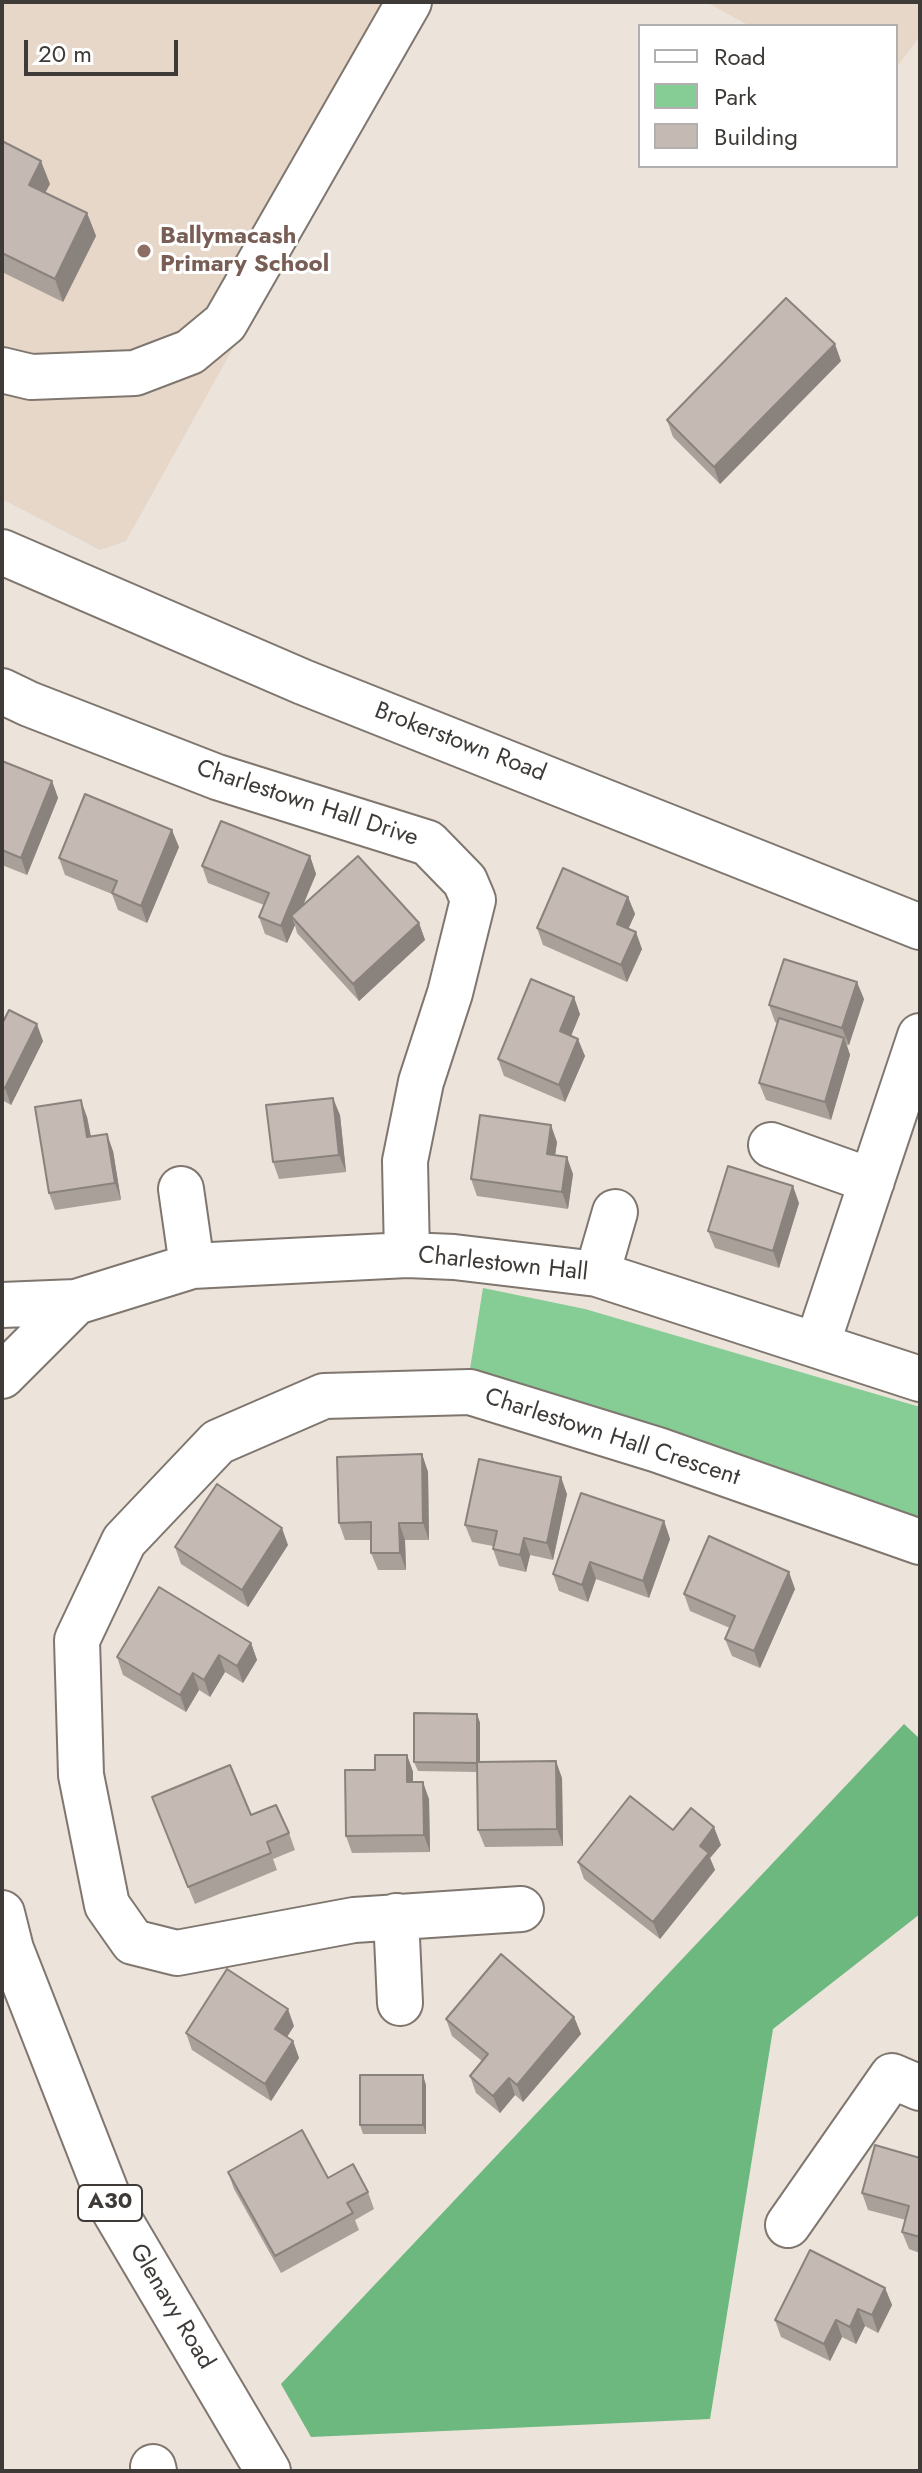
<!DOCTYPE html>
<html>
<head>
<meta charset="utf-8">
<style>
	body { margin:0 }
	#map { position:relative; width:922px; height:2473px; overflow:hidden; background:#ece3da; font-family:Jost,sans-serif }
	canvas { display:block }
	.frame { position:absolute; inset:0; border:4px solid #3e3a37; pointer-events:none }
	.legend { position:absolute; left:638px; top:24px; width:260px; height:144px; box-sizing:border-box; background:#fff; border:2px solid #b2b0af; margin:0; padding:10px 14px; list-style:none; font-size:24px; color:#3e3a37 }
	.legend li { display:flex; align-items:center; gap:16px; height:40px }
	.legend b { width:40px; border:2px solid #b2b0af }
	.scale { position:absolute; left:24px; top:40px; width:154px; height:36px; box-sizing:border-box; border:4px solid #3e3a37; border-top:0; padding-left:10px; font-size:24px; line-height:28px; white-space:nowrap; color:#3e3a37; -webkit-text-stroke:6px #fff; paint-order:stroke }
</style>
</head>
<body>
<div id="map">
<canvas width="922" height="2473"></canvas>
<div class="frame"></div>
<ul class="legend">
<li><b style="height:10px;background:#fff"></b>Road</li>
<li><b style="height:22px;background:#86cc95"></b>Park</li>
<li><b style="height:22px;background:#c5bab3"></b>Building</li>
</ul>
<div class="scale">20 m</div>
</div>
<script>
const c = document.querySelector('canvas').getContext('2d');
c.lineJoin = 'round';
function fill(path, color) { c.fillStyle = color; c.fill(path, 'evenodd'); }
const poly = rows => new Path2D(rows.map(r => 'M' + r).join(''));
function stroke(path, color, width, dash) { c.strokeStyle = color; c.lineWidth = width; c.lineCap = dash ? 'butt' : 'round'; c.setLineDash(dash || []); c.stroke(path); }
function write(font, color, halo, rows, align = 'center') {
  c.font = font + ' Jost,sans-serif'; c.lineWidth = 6; c.setLineDash([]); c.textBaseline = 'middle'; c.strokeStyle = halo; c.fillStyle = color; for (const [text, x, y, turn = 0] of rows) {
    c.save(); c.translate(x, y); c.rotate((+turn || 0) * Math.PI / 180); c.textAlign = isNaN(turn) ? turn : align; if (halo) c.strokeText(text, 0, 0); c.fillText(text, 0, 0); c.restore();
  }
}
const built = poly([
	[2,2,425,2,126,541,100,550,2,499],
	[706,2,920,2,920,36,896,68,896,26,750,26]
]);
const green = poly([
	[483,1288,585,1309,920,1407,920,1523,470,1369]
]);
const forest = poly([
	[904,1724,920,1739,920,1914,773,2029,710,2419,311,2437,281,2384]
]);
const minor = poly([
	[2,370,31,377,135,373,190,352,225,323,409,2],
	[2,552,303,682,920,927],
	[2,691,29,704,217,777,428,843,465,881,473,900,450,993,421,1082,405,1161,407,1255],
	[771,1145,872,1181],
	[181,1189,192,1266],
	[597,1274,615,1212],
	[2,1305,76,1302,192,1266,407,1255,454,1257,597,1274,920,1379],
	[817,1345,920,1036],
	[2,1376,76,1302],
	[521,1909,354,1920,177,1953,133,1942,107,1905,81,1775,77,1640,124,1541,218,1442,324,1396,470,1392,658,1450,920,1542],
	[396,1916,400,2003],
	[788,2225,892,2076,920,2088],
	[153,2467,154,2471]
]);
const major = poly([
	[2,1913,11,1949,112,2207,268,2471]
]);
const wall = poly([
	[2,141,50,184,45,192,87,213,96,236,63,302,2,272],
	[841,361,720,484,673,437,667,420],
	[2,761,52,781,58,798,27,875,2,865],
	[179,847,147,923,118,910,112,894,65,875,59,858],
	[310,856,316,874,303,906,419,923,425,940,359,1001,297,933,295,925,287,943,265,934,259,917,264,905,208,883,202,866],
	[628,897,635,914,628,929,642,949,627,982,543,945,537,928],
	[864,999,849,1045,847,1045,850,1055,831,1120,766,1100,759,1083,777,1023,775,1022,769,1005],
	[580,1014,571,1036,585,1056,565,1102,504,1076,498,1059],
	[2,1024,43,1041,11,1105,2,1100],
	[340,1115,346,1172,279,1179,273,1162],
	[87,1117,91,1136,113,1151,121,1200,55,1210,49,1193],
	[557,1142,555,1155,573,1174,568,1209,477,1196,471,1179],
	[799,1203,779,1268,715,1248,708,1231],
	[422,1454,428,1472,429,1540,405,1540,406,1570,378,1570,371,1553,371,1540,345,1540,339,1523],
	[567,1494,553,1560,530,1555,526,1572,499,1566,493,1549,493,1546,472,1542,465,1525],
	[664,1521,670,1539,649,1598,596,1579,588,1602,559,1591,553,1574],
	[288,1545,248,1607,181,1564,175,1547],
	[795,1589,760,1668,732,1656,725,1639,730,1628,690,1611,684,1594],
	[251,1643,257,1660,243,1683,225,1672,210,1697,199,1690,186,1712,123,1675,117,1657],
	[477,1714,480,1723,480,1762,562,1778,563,1846,485,1847,478,1830,477,1772,418,1771,414,1762],
	[407,1755,413,1772,413,1782,429,1799,430,1852,352,1853,346,1836,375,1770],
	[152,1797,251,1815,289,1833,295,1850,273,1859,277,1870,195,1904],
	[673,1830,721,1845,710,1858,715,1870,660,1939,584,1879,578,1862],
	[574,2017,581,2034,523,2102,515,2095,500,2113,476,2093,470,2076,482,2061,452,2036,446,2019],
	[294,2026,287,2037,293,2041,299,2058,271,2101,192,2050,186,2033],
	[426,2085,426,2134,363,2134,360,2125],
	[920,2158,920,2253,909,2249,902,2232,906,2220,868,2210,862,2193],
	[228,2172,328,2178,368,2192,374,2209,355,2220,359,2230,281,2273,234,2189],
	[885,2288,892,2305,878,2333,865,2326,856,2344,842,2337,830,2361,781,2337,775,2320]
]);
const shadedWall = poly([
	[41,161,50,184,37,208,29,185],
	[87,213,96,236,63,302,55,279],
	[835,344,841,361,720,484,714,467],
	[52,781,58,798,27,875,21,858],
	[172,830,179,847,147,923,141,906],
	[310,856,316,874,296,921,291,916,295,925,287,943,281,926],
	[628,897,635,914,623,941,617,924],
	[419,923,425,940,359,1001,353,984],
	[636,932,642,949,627,982,621,965],
	[857,982,864,999,849,1045,842,1028],
	[574,997,580,1014,566,1048,560,1031],
	[37,1024,43,1041,11,1105,5,1088],
	[844,1038,850,1055,831,1120,825,1102],
	[578,1039,585,1056,565,1102,559,1085],
	[333,1098,340,1115,346,1172,339,1155],
	[81,1100,87,1117,94,1154,87,1137],
	[551,1125,557,1142,553,1171,547,1154],
	[107,1134,113,1151,121,1200,115,1183],
	[567,1157,573,1174,568,1209,562,1192],
	[793,1186,799,1203,779,1268,773,1251],
	[422,1454,428,1472,429,1540,423,1523],
	[561,1477,567,1494,553,1560,547,1543],
	[664,1521,670,1539,649,1598,643,1581],
	[399,1523,405,1540,406,1570,400,1553],
	[282,1528,288,1545,248,1607,242,1590],
	[524,1538,530,1555,526,1572,520,1555],
	[590,1562,596,1579,588,1602,582,1585],
	[789,1572,795,1589,760,1668,754,1651],
	[251,1643,257,1660,243,1683,237,1666],
	[219,1655,225,1672,210,1697,204,1680],
	[193,1673,199,1690,186,1712,180,1695],
	[477,1714,480,1723,480,1772,477,1763],
	[407,1755,413,1772,413,1799,407,1782],
	[556,1761,562,1778,563,1846,557,1829],
	[423,1782,429,1799,430,1852,424,1835],
	[714,1827,721,1845,710,1858,715,1870,660,1939,653,1922,700,1846],
	[288,2009,294,2026,281,2046,275,2029],
	[574,2017,581,2034,523,2102,517,2085],
	[293,2041,299,2058,271,2101,265,2084],
	[423,2075,426,2085,426,2134,423,2125],
	[509,2078,515,2095,500,2113,493,2096],
	[885,2288,892,2305,878,2333,872,2315],
	[858,2309,865,2326,856,2344,850,2327],
	[836,2320,842,2337,830,2361,824,2344]
]);
const building = poly([
	[2,141,41,161,29,185,87,213,55,279,2,253,2,141],
	[786,298,835,344,714,467,667,420,786,298],
	[2,761,52,781,21,858,2,850,2,761],
	[85,794,172,830,141,906,112,893,117,881,59,858,85,794],
	[221,821,310,856,281,926,259,917,269,893,202,866,221,821],
	[358,856,419,923,353,984,291,916,358,856],
	[563,868,628,897,617,924,636,932,621,965,537,928,563,868],
	[784,959,857,982,842,1028,769,1005,784,959],
	[531,979,574,997,560,1031,578,1039,559,1085,498,1059,531,979],
	[9,1010,37,1024,5,1088,2,1087,2,1024,9,1010],
	[779,1018,844,1038,825,1102,759,1083,779,1018],
	[333,1098,339,1155,273,1162,266,1105,333,1098],
	[81,1100,87,1137,107,1134,115,1183,49,1193,35,1107,81,1100],
	[480,1115,551,1125,547,1154,567,1157,562,1192,471,1179,480,1115],
	[728,1166,793,1186,773,1251,708,1231,728,1166],
	[422,1454,423,1523,399,1523,400,1553,371,1553,371,1522,339,1523,337,1457,422,1454],
	[479,1459,561,1477,547,1543,524,1538,520,1555,493,1549,497,1531,465,1525,479,1459],
	[217,1484,282,1528,242,1590,175,1547,217,1484],
	[581,1493,664,1521,643,1581,590,1562,582,1585,553,1574,581,1493],
	[709,1536,789,1572,754,1651,725,1639,735,1616,684,1594,709,1536],
	[159,1587,251,1643,237,1666,219,1655,204,1680,193,1673,180,1695,117,1657,159,1587],
	[414,1713,477,1714,477,1763,414,1762,414,1713],
	[375,1755,407,1755,407,1782,423,1782,424,1835,346,1836,345,1770,375,1770,375,1755],
	[556,1761,557,1829,478,1830,477,1762,556,1761],
	[230,1765,251,1815,276,1805,289,1833,267,1842,271,1853,188,1887,152,1797,230,1765],
	[630,1796,673,1830,691,1808,714,1827,700,1846,709,1853,653,1922,578,1862,630,1796],
	[501,1954,574,2017,517,2085,509,2078,493,2096,470,2076,488,2054,446,2019,501,1954],
	[227,1969,288,2009,275,2029,293,2041,265,2084,186,2033,227,1969],
	[360,2075,423,2075,423,2125,360,2125,360,2075],
	[302,2130,328,2178,353,2164,368,2192,347,2203,353,2213,275,2256,228,2172,302,2130],
	[875,2145,920,2158,920,2237,902,2232,909,2206,862,2193,875,2145],
	[810,2250,885,2288,872,2315,858,2309,850,2327,836,2320,824,2344,775,2320,810,2250]
]);
const markers = [
	[144,251,8,"#8d6e63"]
];
const shields = [
	[110,2203,64]
];
const shieldNames = [
	["A30",110,2203]
];
const educationNames = [
	["Ballymacash",160,237],
	["Primary School",160,265]
];
const streetNames = [
	["Brokerstown Road",460,743,21],
	["Charlestown Hall Drive",307,804,18],
	["Charlestown Hall",503,1265,6],
	["Charlestown Hall Crescent",612,1438,18],
	["Glenavy Road",171,2307,59]
];
fill(built, '#e6d7c8');
fill(green, '#86cc95');
fill(forest, '#6cb87e');
stroke(minor, '#7f776f', 48);
stroke(major, '#7f776f', 48);
stroke(minor, '#fff', 44);
stroke(major, '#fff', 44);
fill(wall, '#a9a09a');
fill(shadedWall, '#8a827d');
fill(building, '#c5bab3');
stroke(building, '#8a827d', 2);
for (const [x, y, r, color] of markers) { const dot = new Path2D(); dot.arc(x, y, r, 0, 2 * Math.PI); c.fillStyle = color; c.fill(dot); stroke(dot, '#fff', 3); }
for (const [x, y, w] of shields) { const box = new Path2D(); box.roundRect(x - w / 2, y - 18, w, 36, 6); c.fillStyle = '#fff'; c.fill(box); stroke(box, '#3e3a37', 2); }
write('bold 22px', '#3e3a37', null, shieldNames);
write('bold 24px', '#785e54', '#fff', educationNames, 'left');
write('24px', '#3e3a37', '#fff', streetNames);
</script>
</body>
</html>
